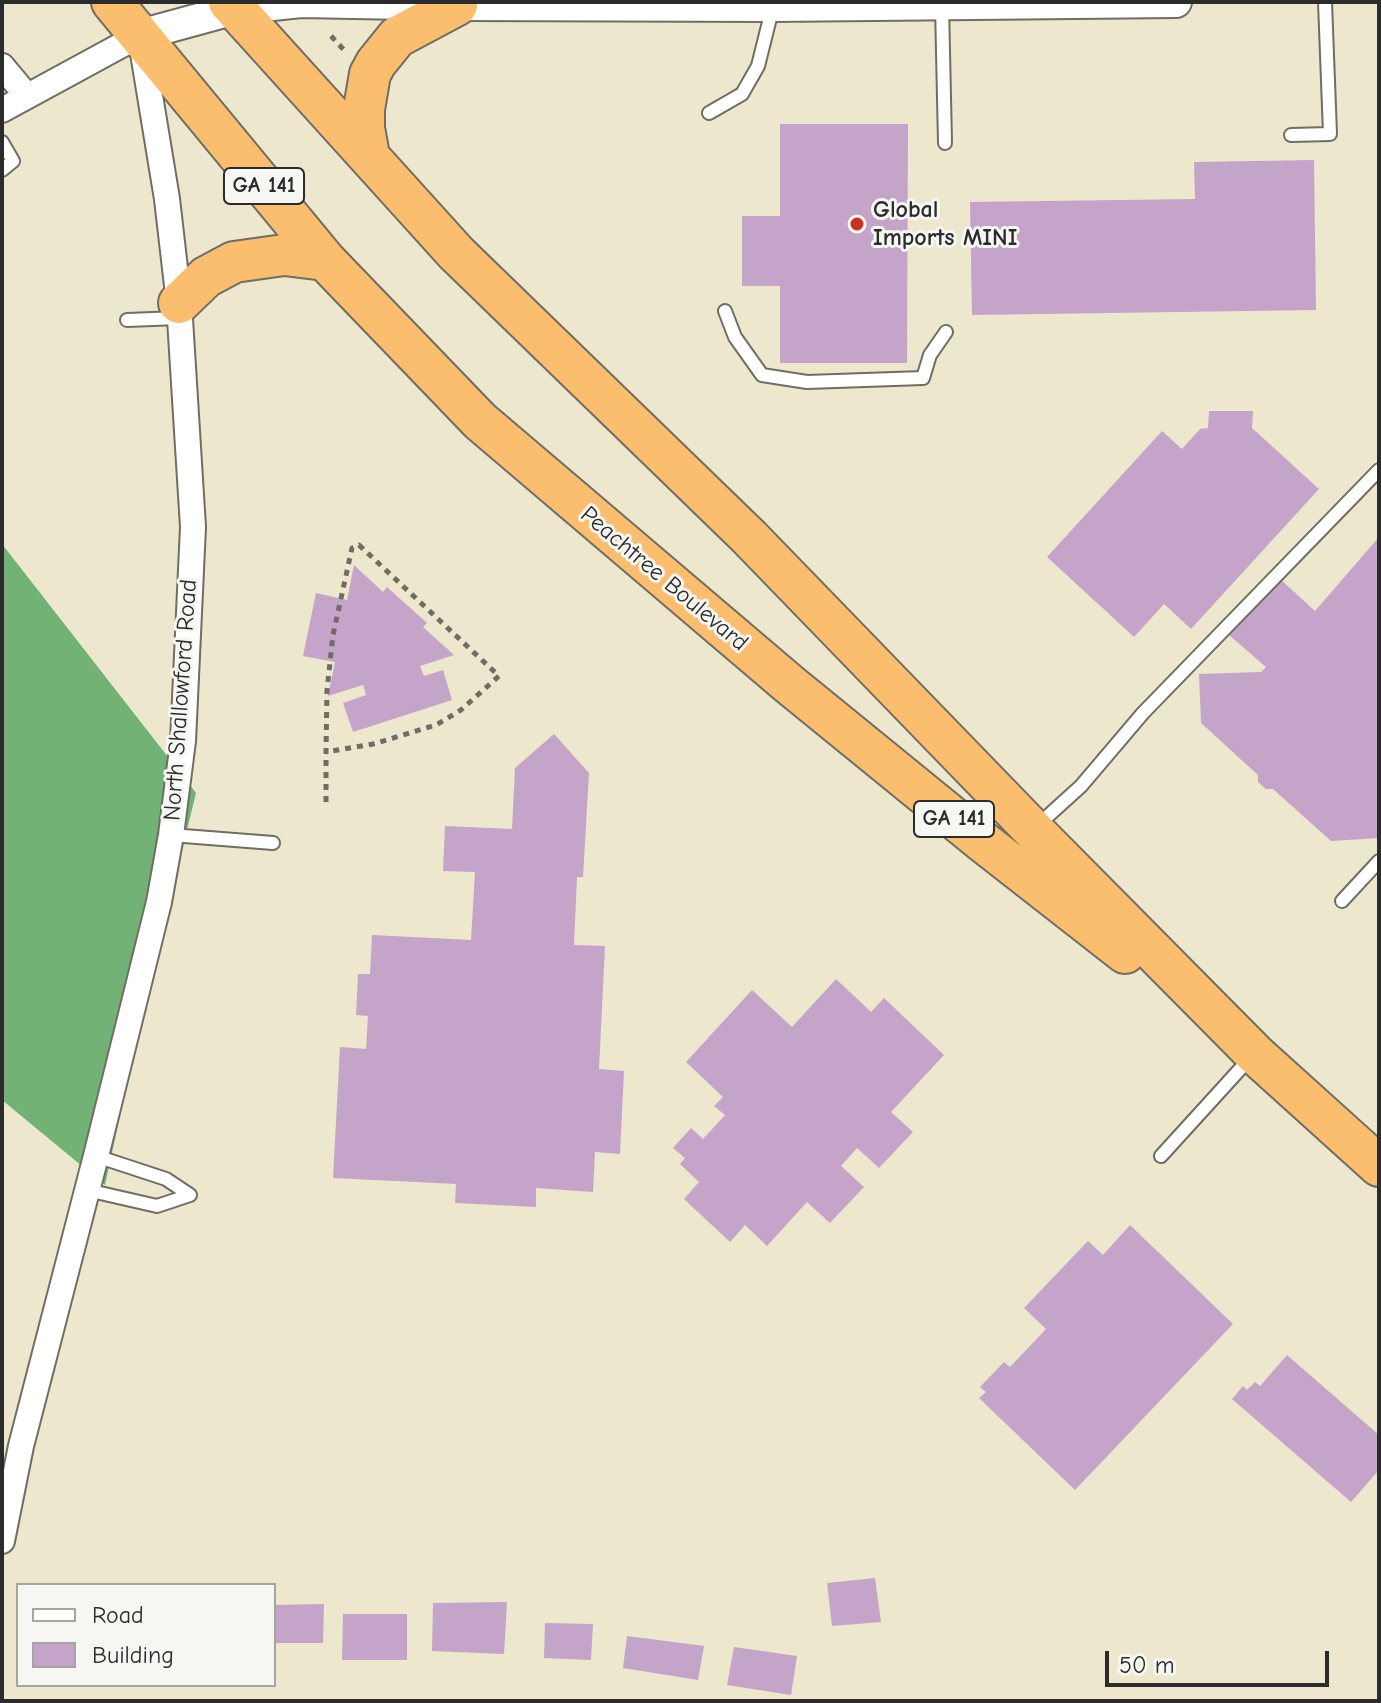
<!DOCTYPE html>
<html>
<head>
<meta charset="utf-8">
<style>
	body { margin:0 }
	#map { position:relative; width:1381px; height:1703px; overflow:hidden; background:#ece7cd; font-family:"Comic Neue",sans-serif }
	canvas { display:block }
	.frame { position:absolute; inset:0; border:4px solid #2b2b2b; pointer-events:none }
	.legend { position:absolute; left:16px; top:1583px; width:260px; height:104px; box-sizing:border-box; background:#f6f6f2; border:2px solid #a5a5a2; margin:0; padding:10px 14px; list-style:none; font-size:24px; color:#2b2b2b }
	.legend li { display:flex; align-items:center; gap:16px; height:40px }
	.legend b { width:40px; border:2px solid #a5a5a2 }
	.scale { position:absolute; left:1105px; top:1651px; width:224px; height:36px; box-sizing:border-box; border:4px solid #2b2b2b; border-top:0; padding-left:10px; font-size:24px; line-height:28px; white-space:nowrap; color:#2b2b2b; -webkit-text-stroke:6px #f6f6f2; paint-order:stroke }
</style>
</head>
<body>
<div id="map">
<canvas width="1381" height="1703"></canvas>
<div class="frame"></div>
<ul class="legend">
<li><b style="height:10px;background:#fff"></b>Road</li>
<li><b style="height:22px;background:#c5a4ca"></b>Building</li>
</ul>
<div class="scale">50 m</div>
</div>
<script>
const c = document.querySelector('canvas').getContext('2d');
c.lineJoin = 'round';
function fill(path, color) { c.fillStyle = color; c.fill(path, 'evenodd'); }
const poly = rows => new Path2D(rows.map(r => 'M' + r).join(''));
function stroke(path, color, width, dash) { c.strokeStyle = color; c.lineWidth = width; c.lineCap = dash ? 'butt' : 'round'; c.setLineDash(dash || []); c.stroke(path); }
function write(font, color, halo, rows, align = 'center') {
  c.font = font + ' "Comic Neue",sans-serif'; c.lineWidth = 6; c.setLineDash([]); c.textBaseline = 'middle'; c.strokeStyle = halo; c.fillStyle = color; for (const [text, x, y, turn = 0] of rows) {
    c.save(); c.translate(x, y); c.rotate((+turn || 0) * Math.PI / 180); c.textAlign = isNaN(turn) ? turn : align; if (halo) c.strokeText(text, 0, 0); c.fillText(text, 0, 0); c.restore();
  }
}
const forest = poly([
	[2,544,196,793,139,1028,105,1185,2,1100]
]);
const building = poly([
	[780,124,908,124,907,363,780,363,780,286,742,286,742,216,780,216],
	[1314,160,1316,310,972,315,970,202,1195,199,1194,162],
	[1209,411,1253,411,1252,428,1319,489,1191,629,1164,604,1134,637,1047,557,1162,431,1182,449,1200,429,1208,428],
	[1379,537,1379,774,1378,776,1379,838,1331,841,1273,789,1266,789,1258,782,1258,775,1201,723,1199,674,1261,672,1266,667,1229,635,1279,578,1315,611],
	[354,565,383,592,387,587,427,623,423,627,454,655,420,666,424,676,443,670,452,700,353,732,343,703,366,695,363,685,328,696,335,662,303,656,316,593,347,600],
	[554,734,589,773,583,877,577,877,574,945,605,946,599,1069,624,1071,620,1154,595,1152,593,1192,536,1188,536,1207,455,1203,456,1184,333,1178,340,1047,366,1049,368,1016,356,1015,358,974,370,974,372,935,471,940,475,872,443,871,445,826,512,829,515,768],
	[836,979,871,1012,884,998,944,1055,891,1112,913,1132,879,1168,857,1148,841,1166,864,1187,830,1223,807,1202,767,1246,745,1225,730,1242,684,1199,699,1182,680,1164,685,1158,673,1148,691,1128,703,1139,725,1115,714,1106,723,1097,686,1062,752,990,792,1027],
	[1130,1225,1233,1324,1075,1490,979,1398,986,1392,980,1387,1004,1362,1010,1367,1046,1329,1024,1308,1088,1241,1103,1255],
	[1287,1355,1379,1435,1379,1470,1351,1502,1232,1399,1243,1386,1247,1390,1255,1382,1260,1386],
	[875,1578,881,1622,832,1626,827,1583],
	[507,1602,504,1654,432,1651,433,1603],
	[324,1604,323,1643,274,1643,274,1605],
	[343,1614,407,1614,407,1660,342,1660],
	[545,1623,593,1624,591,1660,544,1658],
	[627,1636,704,1646,698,1680,623,1668],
	[734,1647,797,1656,791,1695,727,1685]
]);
const path = poly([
	[331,36,344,50],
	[326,802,326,752,327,690,333,635,352,548,359,545,499,676,461,710,436,725,373,744,326,752]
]);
const service = poly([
	[942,5,945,143],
	[709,113,742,94,758,66,773,6],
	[1291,135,1330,134,1325,2],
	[2,142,13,161,2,170],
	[725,311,735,337,762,375,807,382,923,378,930,355,946,332],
	[127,320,179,318],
	[1038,825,1081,786,1143,713,1379,470],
	[171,835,273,843],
	[1342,901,1379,861],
	[96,1156,166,1179,190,1195],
	[1161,1156,1252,1056],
	[87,1190,157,1206,190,1195]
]);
const minor = poly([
	[2,66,27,96],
	[2,110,140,35,167,199,179,303,193,527,183,741,171,835,159,902,96,1156,21,1446,2,1541]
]);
const tertiary = poly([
	[140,35,235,9,301,2,457,5,773,6,1176,2]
]);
const trunk = poly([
	[112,2,325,260,480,421,789,684,983,842,1125,953],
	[229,2,456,253,749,537,1033,830,1255,1054,1379,1166],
	[369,156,364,128,364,109,370,74,376,63,397,37,457,5],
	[179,303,206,277,234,262,284,255,325,260]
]);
const markers = [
	[857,224,8,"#c8321e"]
];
const shields = [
	[264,186,80],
	[954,819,80]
];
const shieldNames = [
	["GA 141",264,186],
	["GA 141",954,819]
];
const poiNames = [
	["Global",873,210],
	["Imports MINI",873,238]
];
const streetNames = [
	["Peachtree Boulevard",664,579,40],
	["North Shallowford Road",181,700,-86]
];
fill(forest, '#72b274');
fill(building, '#c5a4ca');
stroke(service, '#6f6d64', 16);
stroke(minor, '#6f6d64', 28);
stroke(tertiary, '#6f6d64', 34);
stroke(trunk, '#6f6d64', 44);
stroke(path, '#6f6d64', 5, [6, 6]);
stroke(service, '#fff', 12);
stroke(minor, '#fff', 24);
stroke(tertiary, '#fff', 30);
stroke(trunk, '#fbbd6e', 40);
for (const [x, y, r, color] of markers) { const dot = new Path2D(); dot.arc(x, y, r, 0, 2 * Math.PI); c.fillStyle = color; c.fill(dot); stroke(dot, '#f6f6f2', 3); }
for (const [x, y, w] of shields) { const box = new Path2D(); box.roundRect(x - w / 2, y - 18, w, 36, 6); c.fillStyle = '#f6f6f2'; c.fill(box); stroke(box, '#2b2b2b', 2); }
write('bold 22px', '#2b2b2b', null, shieldNames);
write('bold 24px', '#2b2b2b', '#f6f6f2', poiNames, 'left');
write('24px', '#2b2b2b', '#f6f6f2', streetNames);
</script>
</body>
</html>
